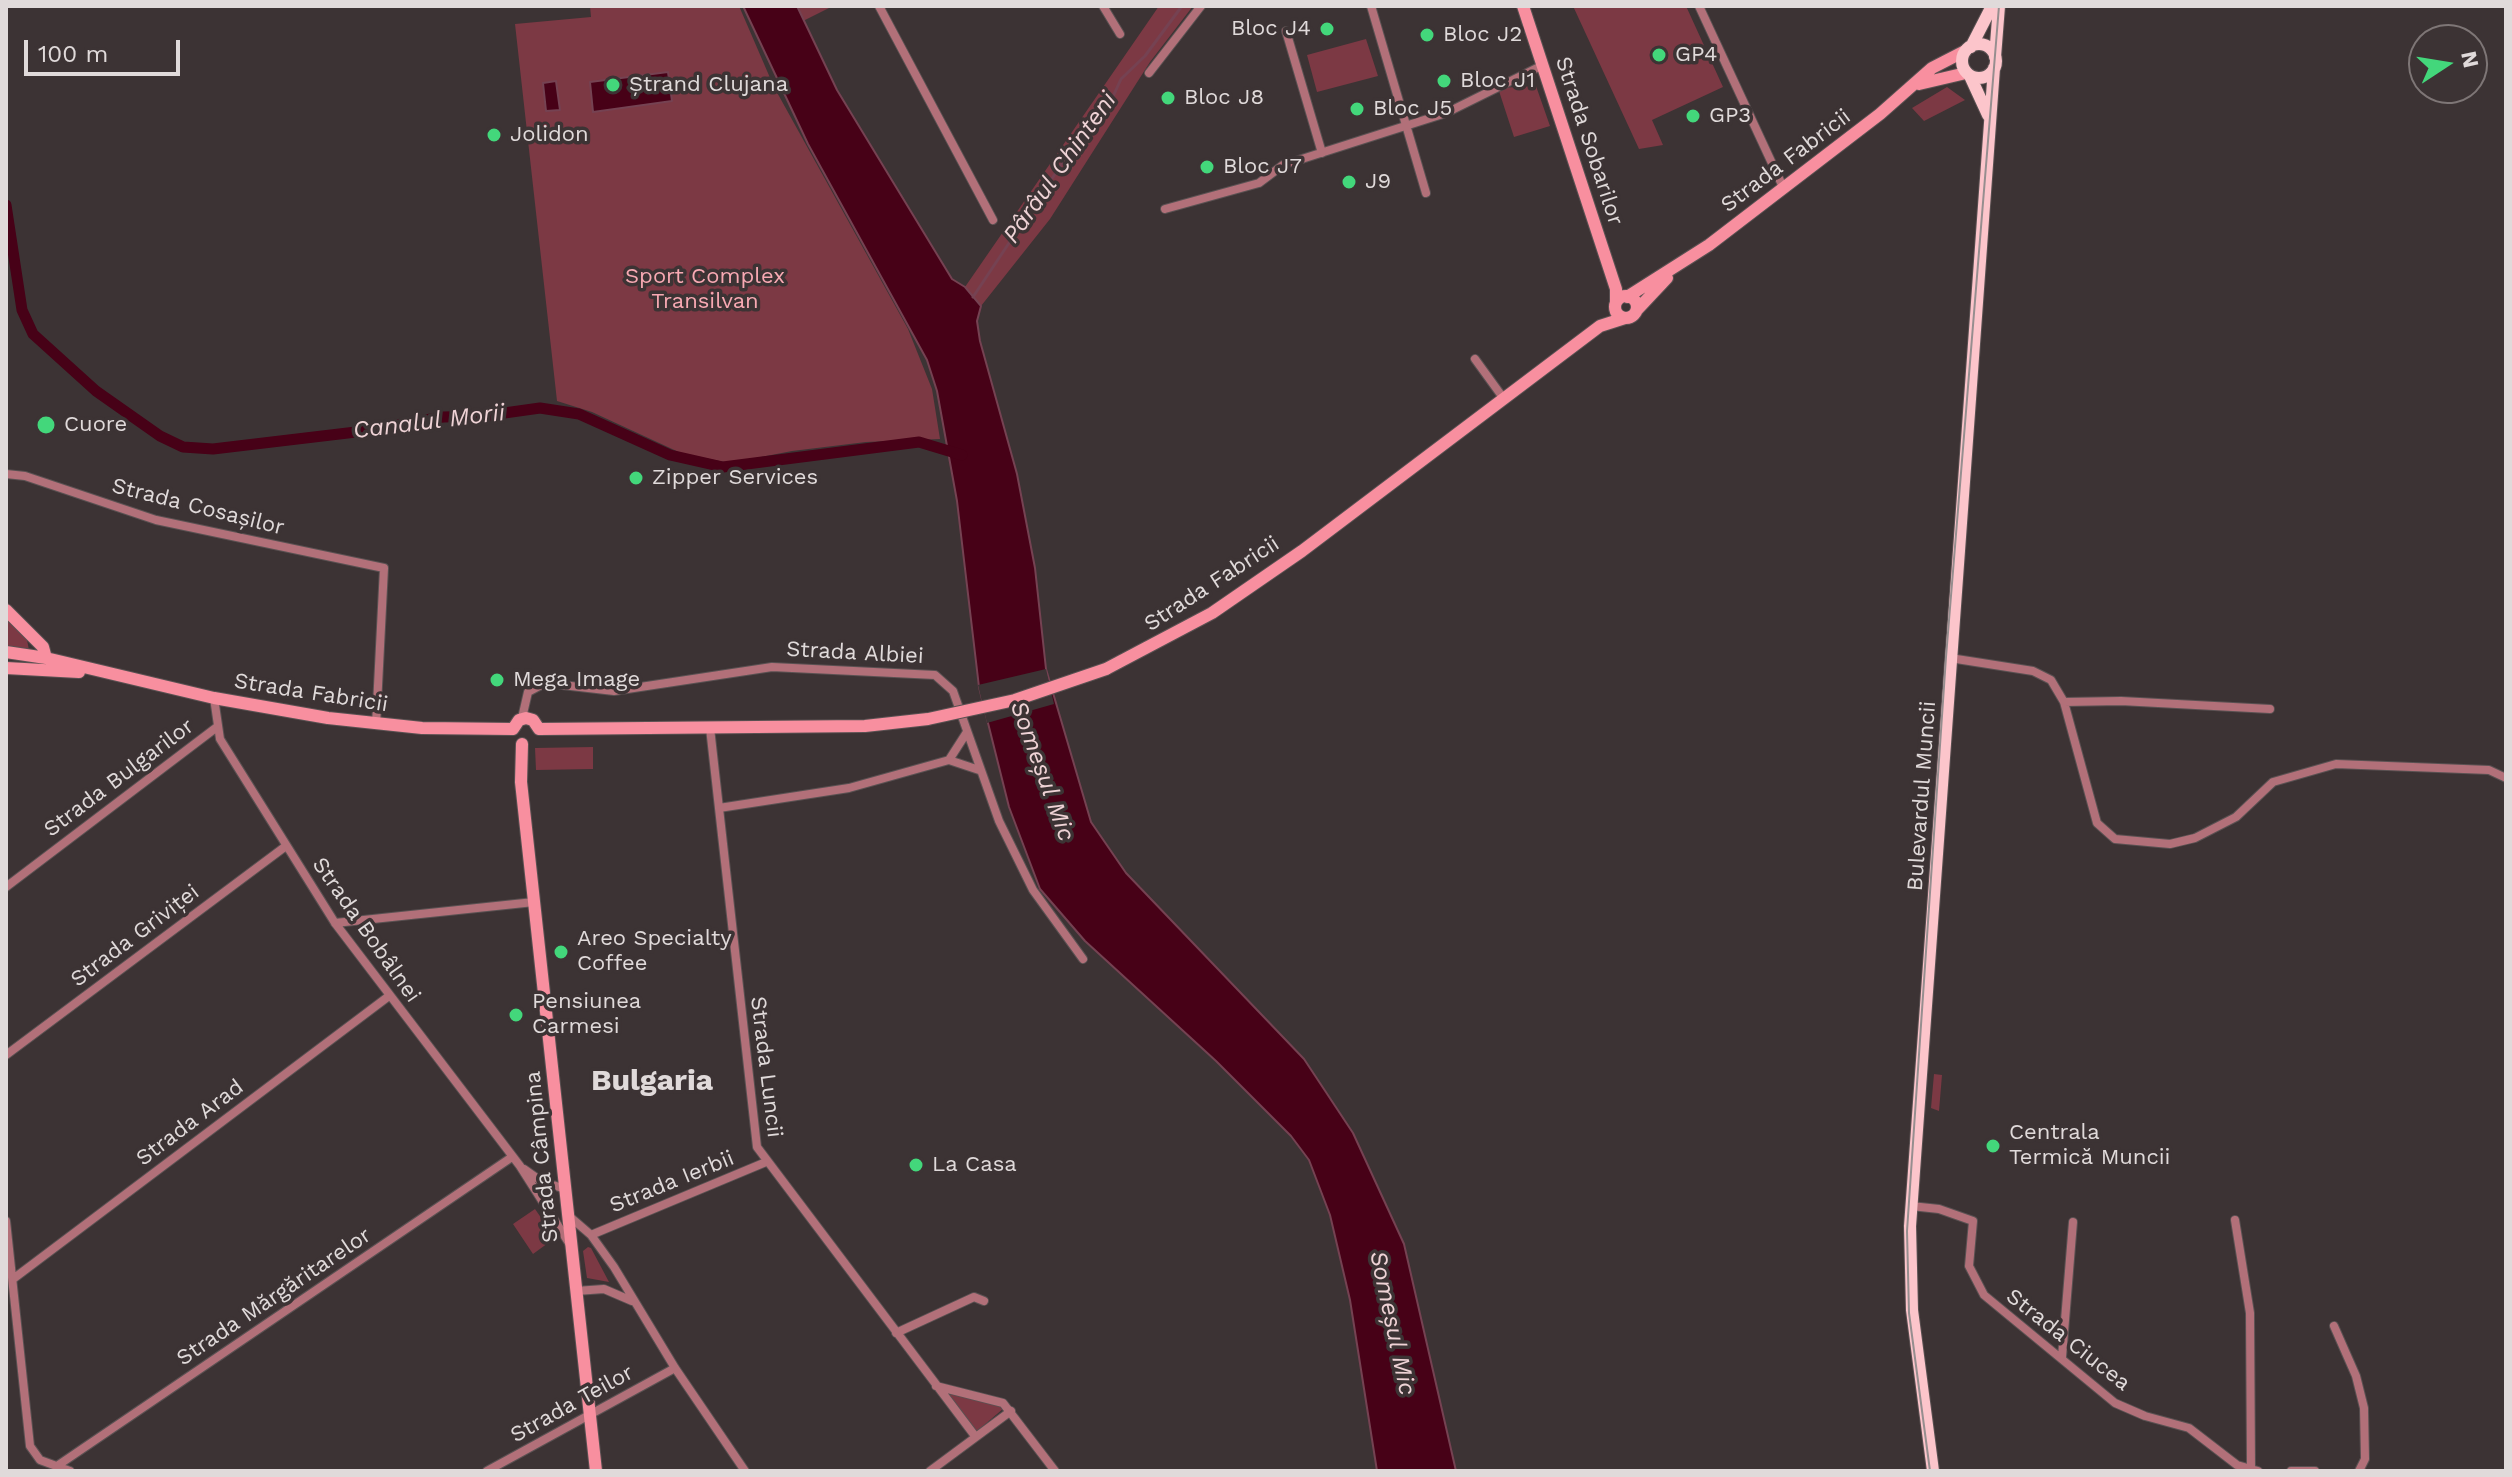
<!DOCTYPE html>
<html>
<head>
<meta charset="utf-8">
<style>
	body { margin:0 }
	#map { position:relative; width:2512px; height:1477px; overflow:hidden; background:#3c3334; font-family:"Work Sans",sans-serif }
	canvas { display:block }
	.frame { position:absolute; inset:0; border:8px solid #e0dada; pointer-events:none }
	.north { position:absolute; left:2408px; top:24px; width:80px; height:80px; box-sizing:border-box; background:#3c3334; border:2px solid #7e7676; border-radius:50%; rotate:78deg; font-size:22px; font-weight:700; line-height:32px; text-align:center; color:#e0dada }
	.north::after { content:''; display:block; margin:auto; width:28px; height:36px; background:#43d77b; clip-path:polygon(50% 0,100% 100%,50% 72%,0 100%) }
	.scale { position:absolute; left:24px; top:40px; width:156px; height:36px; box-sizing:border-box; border:4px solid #e0dada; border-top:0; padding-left:10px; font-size:24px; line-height:28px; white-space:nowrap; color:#e0dada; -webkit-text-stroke:6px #3c3334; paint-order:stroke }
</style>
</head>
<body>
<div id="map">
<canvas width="2512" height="1477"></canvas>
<div class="frame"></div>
<div class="north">N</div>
<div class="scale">100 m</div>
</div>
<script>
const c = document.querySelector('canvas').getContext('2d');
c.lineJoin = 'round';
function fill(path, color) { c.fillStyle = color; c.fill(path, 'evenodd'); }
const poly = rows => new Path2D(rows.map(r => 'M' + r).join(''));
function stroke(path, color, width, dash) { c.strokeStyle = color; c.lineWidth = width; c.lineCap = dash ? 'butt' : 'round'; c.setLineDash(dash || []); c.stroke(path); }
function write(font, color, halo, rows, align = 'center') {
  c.font = font + ' "Work Sans",sans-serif'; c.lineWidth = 7; c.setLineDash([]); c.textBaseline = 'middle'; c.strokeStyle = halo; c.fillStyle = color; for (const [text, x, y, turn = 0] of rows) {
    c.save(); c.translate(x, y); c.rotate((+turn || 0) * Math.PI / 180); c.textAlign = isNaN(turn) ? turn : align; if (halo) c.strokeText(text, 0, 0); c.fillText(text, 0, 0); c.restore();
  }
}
const green = poly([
	[590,6,739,6,774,87,908,329,932,389,940,439,866,442,792,451,730,463,683,454,592,412,557,401,515,24,591,17],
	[797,6,833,6,803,21],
	[1159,6,1193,6,1150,62,1050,219,981,306,965,287],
	[1573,6,1686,6,1723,87,1652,120,1663,145,1639,149],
	[1366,39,1378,76,1317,92,1307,55],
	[1536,86,1550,126,1514,137,1498,88],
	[1947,87,1965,100,1924,121,1912,108],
	[6,617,27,640,29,650,6,647],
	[593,747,593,769,536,770,535,748],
	[1934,1074,1942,1075,1939,1111,1931,1108],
	[535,1209,555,1238,533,1254,513,1224],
	[588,1247,591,1248,609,1282,587,1278,583,1251],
	[943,1391,995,1402,1004,1408,976,1432]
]);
const water = poly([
	[743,6,797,6,837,90,952,279,965,287,981,306,977,321,980,341,1017,474,1035,568,1046,669,1091,822,1126,873,1304,1059,1353,1133,1404,1244,1456,1471,1377,1471,1350,1300,1330,1215,1309,1160,1291,1136,1216,1061,1085,941,1040,889,1009,807,979,687,957,501,937,391,927,360,808,144,743,6],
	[668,72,672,101,593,112,590,82,668,72],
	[556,81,560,110,546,111,543,83,556,81]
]);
const pier = poly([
	[1046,669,1054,704,987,723,978,685]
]);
const stream = poly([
	[973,297,1067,156,1111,101,1121,79,1145,56,1182,6]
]);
const canal = poly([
	[6,205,22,310,33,334,96,391,160,436,183,447,213,449,356,432,443,417,483,416,540,408,579,414,670,455,723,467,919,442,962,455]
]);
const street = poly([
	[879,6,993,220],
	[1103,6,1120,34],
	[1371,6,1426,193],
	[1699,6,1783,187],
	[1286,31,1322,153],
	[1149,73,1201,6],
	[1165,209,1259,183,1283,165,1446,113,1543,65],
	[1475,359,1504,399],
	[6,474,25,476,156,520,384,568,376,725],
	[1950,658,2033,671,2051,680,2064,702,2097,823,2115,839,2170,844,2195,838,2236,817,2273,782,2336,764,2489,770,2506,778],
	[214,698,220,739,335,923,520,1166,569,1243],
	[2064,702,2121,701,2270,709],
	[522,718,528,692,545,683,614,691,772,667,935,675,953,691,999,821,1033,890,1083,959],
	[710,728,757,1147,975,1436],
	[949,760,967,732],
	[719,808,849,788,949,760,979,770],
	[6,887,217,727],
	[335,923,534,902],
	[6,1055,286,846],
	[524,1169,541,1181,565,1189],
	[1911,1206,1939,1209,1973,1221,1969,1266,1984,1295,2115,1403,2145,1416,2189,1428,2237,1465,2258,1471],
	[569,1216,591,1235,614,1267,675,1368,745,1471],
	[2235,1220,2250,1313,2251,1470],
	[6,1221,30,1446,40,1460,70,1471],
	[591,1235,766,1162],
	[13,1279,389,996],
	[576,1291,604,1289,632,1301],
	[2334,1326,2356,1376,2364,1408,2365,1459,2359,1471],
	[896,1333,974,1297,984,1301],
	[2062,1357,2073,1222],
	[936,1386,1003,1403,1055,1471],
	[57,1466,512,1157],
	[487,1471,675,1368],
	[930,1471,1011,1411],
	[2291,1471,2315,1471]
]);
const secondary = poly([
	[1523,6,1616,289,1616,302],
	[1919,84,1966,73],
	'1615 307a11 11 0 1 1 22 0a11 11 0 1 1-22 0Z',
	[1627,297,1709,245,1880,114,1932,68,1965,51],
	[1636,311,1667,278],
	[6,610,43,647,46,658],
	[6,652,46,658,214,698,328,718,422,728,513,729],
	[6,668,79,672],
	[1106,669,1212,613,1302,551,1600,326,1625,318],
	[513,729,519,720,526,718,533,720,539,729],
	[539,729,865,726,928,719],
	[522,744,521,782,596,1471]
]);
const primary = poly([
	'1962 61a17 17 0 1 1 34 0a17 17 0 1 1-34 0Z',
	[1971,47,1992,6],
	[1995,57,1999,6],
	[1970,76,1988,115],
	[1933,1471,1912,1310,1910,1226,1994,68]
]);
const tram = poly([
	[1930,1471,1909,1313,1907,1231,1946,657,1999,6]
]);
const secondaryBridge = poly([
	[928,719,1015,700,1106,669]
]);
const markers = [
	[1327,29,8,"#43d77b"],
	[1427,35,8,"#43d77b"],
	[1659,55,8,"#43d77b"],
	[1444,81,8,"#43d77b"],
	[613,85,8,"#43d77b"],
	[1168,98,8,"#43d77b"],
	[1357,109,8,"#43d77b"],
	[1693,116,8,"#43d77b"],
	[494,135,8,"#43d77b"],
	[1207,167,8,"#43d77b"],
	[1349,182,8,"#43d77b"],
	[46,425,10,"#43d77b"],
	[636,478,8,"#43d77b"],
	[497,680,8,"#43d77b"],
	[561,952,8,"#43d77b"],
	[516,1015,8,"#43d77b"],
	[1993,1146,8,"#43d77b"],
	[916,1165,8,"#43d77b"]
];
const poiNames = [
	["Bloc J4",1311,29,"right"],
	["Bloc J2",1443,35],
	["GP4",1675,55],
	["Bloc J1",1460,81],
	["Ștrand Clujana",629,85],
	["Bloc J8",1184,98],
	["Bloc J5",1373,109],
	["GP3",1709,116],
	["Jolidon",510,135],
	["Bloc J7",1223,167],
	["J9",1365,182],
	["Cuore",64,425],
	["Zipper Services",652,478],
	["Mega Image",513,680],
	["Areo Specialty",577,939],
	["Coffee",577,964],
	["Pensiunea",532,1002],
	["Carmesi",532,1027],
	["Centrala",2009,1133],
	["Termică Muncii",2009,1158],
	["La Casa",932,1165]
];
const streetNames = [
	["Strada Sobarilor",1589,141,72],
	["Strada Fabricii",1786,161,-37],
	["Strada Cosașilor",198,507,14],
	["Strada Fabricii",1212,584,-33],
	["Strada Albiei",855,653,3],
	["Strada Fabricii",311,693,9],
	["Strada Bulgarilor",119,778,-37],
	["Bulevardul Muncii",1922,796,-86],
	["Strada Bobâlnei",366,930,55],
	["Strada Griviței",135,936,-37],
	["Strada Luncii",766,1067,83],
	["Strada Arad",190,1123,-37],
	["Strada Câmpina",542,1157,-96],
	["Strada Ierbii",672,1182,-22],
	["Strada Mărgăritarelor",274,1297,-34],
	["Strada Ciucea",2068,1340,38],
	["Strada Teilor",572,1404,-29]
];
const parkNames = [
	["Sport Complex",705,277],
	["Transilvan",705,302]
];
const waterNames = [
	["Pârâul Chinteni",1060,168,-55],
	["Canalul Morii",429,422,-7],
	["Someșul Mic",1042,771,70],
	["Someșul Mic",1392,1323,78]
];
const districtNames = [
	["Bulgaria",652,1081]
];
fill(green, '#7c3944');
fill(water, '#470117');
stroke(water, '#754252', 2);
fill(pier, '#3c3334');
stroke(stream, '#754252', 3);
stroke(canal, '#470117', 11);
stroke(street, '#5a5152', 10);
stroke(secondary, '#5a5152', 14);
stroke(primary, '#5a5152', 14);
stroke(street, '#b27079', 8);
stroke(secondary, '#f88f9f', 12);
stroke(primary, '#fcc5cb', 12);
stroke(tram, '#968e8f', 2);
stroke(secondaryBridge, '#5a5152', 14, []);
stroke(secondaryBridge, '#f88f9f', 12);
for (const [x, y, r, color] of markers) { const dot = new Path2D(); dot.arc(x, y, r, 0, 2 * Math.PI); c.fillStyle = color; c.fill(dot); stroke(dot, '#3c3334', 3); }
write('22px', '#e0dada', '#3c3334', poiNames, 'left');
write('22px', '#e0dada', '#3c3334', streetNames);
write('22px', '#f8a9b3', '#3c3334', parkNames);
write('italic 24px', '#efd3d6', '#3c3334', waterNames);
write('bold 30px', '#e0dada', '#3c3334', districtNames);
</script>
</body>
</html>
